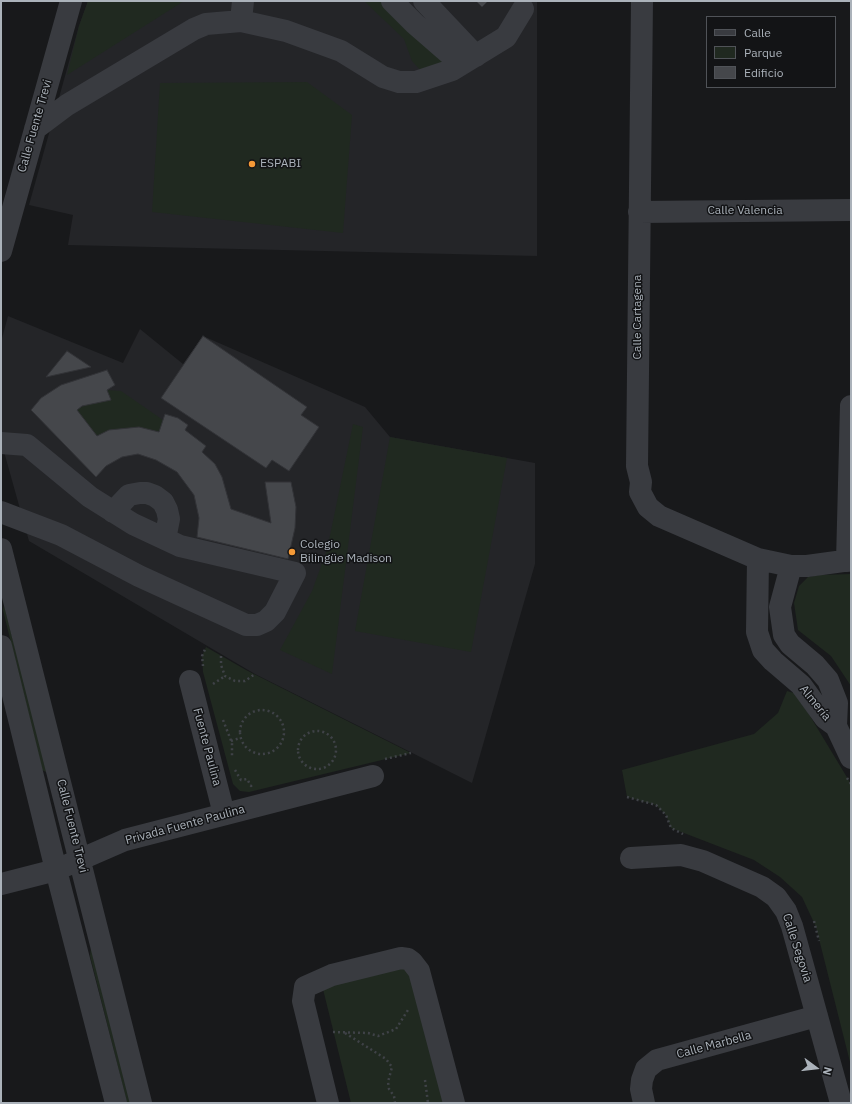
<!DOCTYPE html>
<html>
<head>
<meta charset="utf-8">
<style>
	body { margin:0 }
	#map { position:relative; width:852px; height:1104px; overflow:hidden; background:#18191b; font-family:"IBM Plex Sans",sans-serif }
	canvas { display:block }
	.frame { position:absolute; inset:0; border:2px solid #abb2ba; pointer-events:none }
	.legend { position:absolute; left:706px; top:16px; width:130px; height:72px; box-sizing:border-box; background:#131416; border:1px solid #505358; margin:0; padding:5px 7px; list-style:none; font-size:12px; color:#abb2ba }
	.legend li { display:flex; align-items:center; gap:8px; height:20px }
	.legend b { width:20px; border:1px solid #505358 }
	.north { position:absolute; left:796px; top:1048px; width:40px; height:40px; -webkit-text-stroke:3px #131416; paint-order:stroke; rotate:105deg; font-size:11px; font-weight:700; line-height:16px; text-align:center; color:#abb2ba }
	.north::after { content:''; display:block; margin:auto; width:14px; height:18px; background:#abb2ba; clip-path:polygon(50% 0,100% 100%,50% 72%,0 100%) }
</style>
</head>
<body>
<div id="map">
<canvas width="852" height="1104"></canvas>
<div class="frame"></div>
<ul class="legend">
<li><b style="height:5px;background:#393b40"></b>Calle</li>
<li><b style="height:11px;background:#202920"></b>Parque</li>
<li><b style="height:11px;background:#45474b"></b>Edificio</li>
</ul>
<div class="north">N</div>
</div>
<script>
const c = document.querySelector('canvas').getContext('2d');
c.lineJoin = 'round';
function fill(path, color) { c.fillStyle = color; c.fill(path, 'evenodd'); }
const poly = rows => new Path2D(rows.map(r => 'M' + r).join(''));
function stroke(path, color, width, dash) { c.strokeStyle = color; c.lineWidth = width; c.lineCap = dash ? 'butt' : 'round'; c.setLineDash(dash || []); c.stroke(path); }
function write(font, color, halo, rows, align = 'center') {
  c.font = font + ' "IBM Plex Sans",sans-serif'; c.lineWidth = 3; c.setLineDash([]); c.textBaseline = 'middle'; c.strokeStyle = halo; c.fillStyle = color; for (const [text, x, y, turn = 0] of rows) {
    c.save(); c.translate(x, y); c.rotate((+turn || 0) * Math.PI / 180); c.textAlign = isNaN(turn) ? turn : align; if (halo) c.strokeText(text, 0, 0); c.fillText(text, 0, 0); c.restore();
  }
}
const built = poly([
	[88,1,537,1,537,256,68,245,73,215,29,205,79,26],
	[8,316,123,363,140,329,183,364,203,336,365,407,390,437,535,463,535,564,472,783,255,674,29,541,1,441,1,342]
]);
const green = poly([
	[88,1,184,1,67,75,79,26],
	[364,1,386,1,466,51,422,72,412,61,404,39],
	[307,82,352,115,343,233,152,212,160,83],
	[107,390,121,391,163,420,159,432,139,427,109,430,97,436,77,410],
	[353,424,363,427,332,674,280,650,312,591,327,550],
	[390,437,507,458,471,652,355,631],
	[851,574,851,686,831,656,798,630,794,603,799,586,808,577,819,575],
	[4,605,48,773,42,770,3,610],
	[206,647,246,670,411,753,249,792,240,791,233,784,203,672,202,656],
	[787,691,794,693,807,711,851,784,851,1066,816,927,802,897,780,877,754,860,671,828,666,815,656,805,627,797,622,770,754,734,778,713],
	[91,946,139,1103,127,1103,90,956],
	[410,964,446,1103,351,1103,322,985]
]);
const building = poly([
	[476,1,488,1,482,7,476,1],
	[203,336,307,407,301,415,319,427,289,471,272,460,266,468,161,398,203,336],
	[67,351,91,367,46,377,67,351],
	[107,370,115,385,107,390,111,400,82,406,77,410,97,436,109,430,139,427,159,432,165,414,178,418,188,425,185,430,206,446,202,452,215,464,222,477,231,509,271,523,265,482,291,482,296,507,295,528,288,559,197,537,199,518,194,495,177,472,156,460,138,454,122,457,106,466,96,477,31,410,41,398,61,385,107,370]
]);
const path = poly([
	[221,656,221,665,225,676,235,681,245,681,255,674],
	[203,666,202,656,206,647],
	[213,684,225,676],
	'240 732a22 22 0 1 1 44 0a22 22 0 1 1-44 0Z',
	[223,720,232,743,232,756],
	'298 750a19 19 0 1 1 38 0a19 19 0 1 1-38 0Z',
	[231,741,240,738],
	[385,759,411,753],
	[235,770,241,780,247,779,251,786,252,785],
	[847,778,851,784],
	[627,797,656,805,666,815,671,828,683,834],
	[814,921,819,941],
	[333,1032,368,1033,378,1036,396,1029,408,1010],
	[345,1033,386,1059,392,1067,388,1082,389,1089,394,1096,395,1103],
	[425,1080,428,1103]
]);
const minor = poly([
	[392,1,415,24,461,64],
	[424,1,476,56],
	[642,1,637,466,641,482,640,492,648,507,659,516,758,559,791,566,807,566,851,560],
	[241,21,243,1],
	[35,129,67,105,194,29,206,24,241,21,286,31,341,51,383,77,399,82,416,82,452,70,506,37,523,9],
	[639,212,851,210],
	[1,251,71,1],
	[1,443,27,445,90,497,133,524,180,546,295,573,275,612,266,621,257,625,246,625,139,576,61,535,1,512],
	[113,512,129,495,140,493,147,493,155,496,163,502,167,510,169,519,165,539],
	[1,549,141,1103],
	[758,559,757,632,763,650,773,661,801,685,825,718,836,726,851,758],
	[847,561,851,406],
	[791,566,780,607,784,635,790,644,815,665,828,680,837,703,836,726],
	[1,646,56,870,116,1103],
	[190,681,224,814],
	[631,858,681,855,703,861,762,887,776,897,786,911,792,926,841,1103],
	[1,884,56,870,125,840,373,776],
	[328,1103,303,1001,305,987,332,975,401,958,408,959,412,962,419,971,454,1103],
	[644,1103,641,1089,642,1080,646,1069,657,1060,817,1016]
]);
const markers = [
	[252,164,4,"#f49937"],
	[292,552,4,"#f49937"]
];
const streetNames = [
	["Calle Fuente Trevi",35,126,-74],
	["Calle Valencia",745,211],
	["Calle Cartagena",638,317,-90],
	["Almería",815,703,51],
	["Fuente Paulina",207,747,75],
	["Privada Fuente Paulina",185,825,-15],
	["Calle Fuente Trevi",72,826,76],
	["Calle Segovia",797,948,72],
	["Calle Marbella",714,1045,-15]
];
const poiNames = [
	["ESPABI",260,164],
	["Colegio",300,545],
	["Bilingüe Madison",300,559]
];
fill(built, '#242528');
fill(green, '#202920');
fill(building, '#45474b');
stroke(building, '#323337', 1);
stroke(path, '#3f4247', 2.5, [2, 3]);
stroke(minor, '#393b40', 22);
for (const [x, y, r, color] of markers) { const dot = new Path2D(); dot.arc(x, y, r, 0, 2 * Math.PI); c.fillStyle = color; c.fill(dot); stroke(dot, '#131416', 1.5); }
write('12px', '#abb2ba', '#131416', streetNames);
write('12px', '#abb2ba', '#131416', poiNames, 'left');
</script>
</body>
</html>
